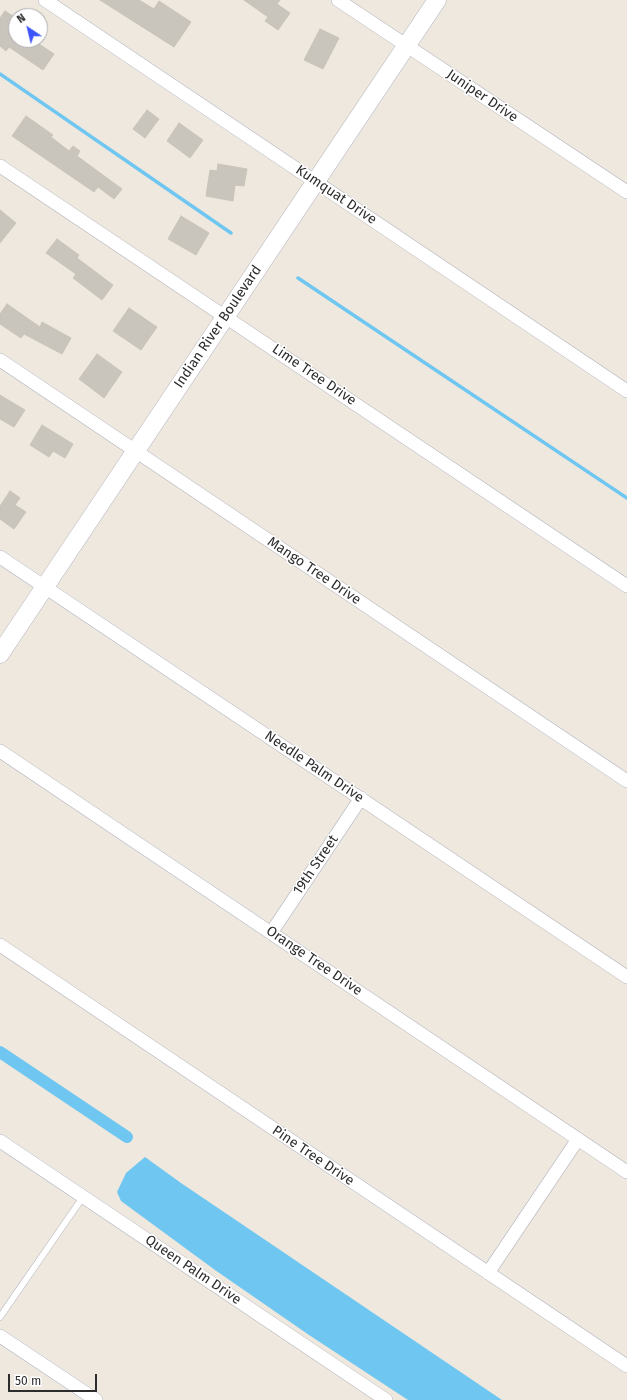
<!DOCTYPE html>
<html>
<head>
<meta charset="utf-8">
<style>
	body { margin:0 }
	#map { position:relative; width:627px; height:1400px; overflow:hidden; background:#eee8de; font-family:"Fira Sans",sans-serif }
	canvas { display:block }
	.north { position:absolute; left:8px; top:8px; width:40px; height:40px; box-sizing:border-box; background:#fff; border:1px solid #ababab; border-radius:50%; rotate:325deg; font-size:11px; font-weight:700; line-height:16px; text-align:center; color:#2c2c2c }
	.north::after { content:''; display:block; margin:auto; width:14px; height:18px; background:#3b54fd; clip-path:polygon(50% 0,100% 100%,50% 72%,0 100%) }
	.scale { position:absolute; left:8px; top:1374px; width:89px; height:18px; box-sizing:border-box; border:2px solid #2c2c2c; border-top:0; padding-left:5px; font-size:12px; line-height:14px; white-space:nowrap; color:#2c2c2c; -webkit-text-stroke:3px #fff; paint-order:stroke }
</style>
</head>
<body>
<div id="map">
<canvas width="627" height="1400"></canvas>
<div class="north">N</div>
<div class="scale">50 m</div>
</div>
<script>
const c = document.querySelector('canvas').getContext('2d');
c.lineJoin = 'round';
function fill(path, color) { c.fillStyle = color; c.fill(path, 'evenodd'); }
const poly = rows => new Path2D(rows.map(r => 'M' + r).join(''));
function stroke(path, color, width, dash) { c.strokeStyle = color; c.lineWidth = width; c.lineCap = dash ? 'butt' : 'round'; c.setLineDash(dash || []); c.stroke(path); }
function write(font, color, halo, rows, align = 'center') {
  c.font = font + ' "Fira Sans",sans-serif'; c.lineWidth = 3; c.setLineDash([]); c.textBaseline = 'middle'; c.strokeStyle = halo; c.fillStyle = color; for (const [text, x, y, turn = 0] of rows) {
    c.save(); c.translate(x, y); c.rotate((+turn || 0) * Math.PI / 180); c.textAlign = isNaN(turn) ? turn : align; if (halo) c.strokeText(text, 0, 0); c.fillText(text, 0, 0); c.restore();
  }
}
const water = poly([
	[145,1157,181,1183,502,1400,408,1400,309,1335,215,1270,121,1201,117,1192,126,1173]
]);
const stream = poly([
	[0,74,231,233],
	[298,278,627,498]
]);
const canal = poly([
	[0,1052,127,1137]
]);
const building = poly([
	[100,0,139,0,154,9,159,1,191,22,174,47,100,0],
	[244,0,280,0,277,4,290,13,278,30,265,21,268,17,244,0],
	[5,11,16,18,16,40,33,40,54,54,43,70,9,47,6,51,0,46,0,18,5,11],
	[320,29,339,38,323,69,304,60,320,29],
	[147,110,159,119,145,138,133,129,147,110],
	[26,116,53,135,51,137,69,151,73,146,80,151,77,156,122,189,114,199,98,187,94,192,12,136,26,116],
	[179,123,203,140,190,158,167,141,179,123],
	[218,164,247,169,244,186,235,185,233,201,206,196,210,170,217,171,218,164],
	[0,210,16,223,0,243,0,210],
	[181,216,209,233,196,255,168,239,181,216],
	[57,239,79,255,77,258,113,285,102,300,73,278,76,274,46,253,57,239],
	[7,304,40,327,42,322,71,338,62,354,24,334,21,338,0,324,0,314,7,304],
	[129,308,157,327,141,350,113,331,129,308],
	[97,354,122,372,104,398,79,379,97,354],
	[0,395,25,410,14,427,0,419,0,395],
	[42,425,73,444,65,458,53,451,49,457,30,445,42,425],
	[10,491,20,498,15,505,26,512,14,529,0,519,0,506,10,491]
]);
const lane = poly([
	[0,1317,83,1197]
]);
const street = poly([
	[45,0,627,391],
	[338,0,627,192],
	[0,166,627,586],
	[0,360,627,781],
	[0,557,627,977],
	[0,751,627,1172],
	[271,933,361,798],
	[0,945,627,1366],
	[0,1141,386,1400],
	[488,1273,578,1139],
	[0,1336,96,1400]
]);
const secondary = poly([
	[0,654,437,0]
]);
const streetNames = [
	["Juniper Drive",482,96,34],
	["Kumquat Drive",336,195,34],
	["Indian River Boulevard",218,327,-56],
	["Lime Tree Drive",314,375,34],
	["Mango Tree Drive",314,571,34],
	["Needle Palm Drive",314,767,34],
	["19th Street",316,865,-56],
	["Orange Tree Drive",314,961,34],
	["Pine Tree Drive",313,1156,34],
	["Queen Palm Drive",193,1270,34]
];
fill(water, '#6fc7f1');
stroke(stream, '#6fc7f1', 3.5);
stroke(canal, '#6fc7f1', 12);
fill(building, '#c9c5bd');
stroke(building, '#c9c4b7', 1);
stroke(lane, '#b2b3bf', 7);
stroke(street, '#b2b3bf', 14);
stroke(secondary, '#b2b3bf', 19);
stroke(lane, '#fff', 6);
stroke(street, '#fff', 13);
stroke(secondary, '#fff', 18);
write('14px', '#2c2c2c', '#fff', streetNames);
</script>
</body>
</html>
